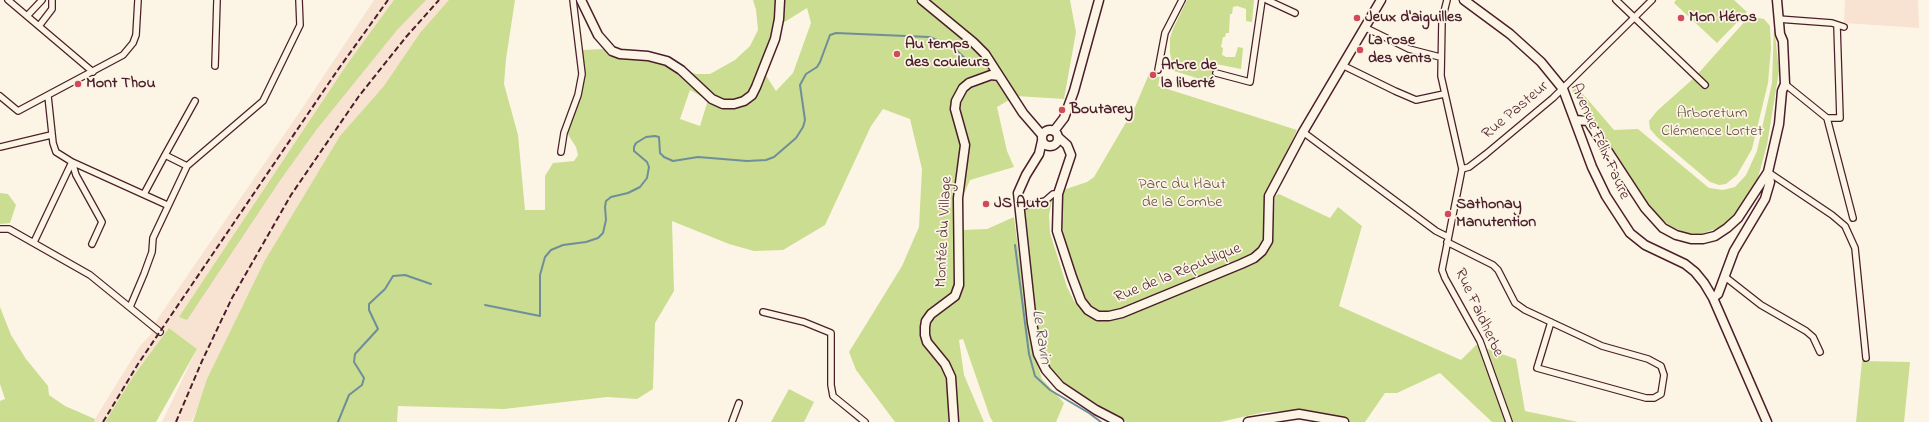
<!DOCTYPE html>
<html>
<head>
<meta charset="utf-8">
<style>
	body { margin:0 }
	canvas { display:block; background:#fcf5e5 }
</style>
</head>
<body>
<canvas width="1929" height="422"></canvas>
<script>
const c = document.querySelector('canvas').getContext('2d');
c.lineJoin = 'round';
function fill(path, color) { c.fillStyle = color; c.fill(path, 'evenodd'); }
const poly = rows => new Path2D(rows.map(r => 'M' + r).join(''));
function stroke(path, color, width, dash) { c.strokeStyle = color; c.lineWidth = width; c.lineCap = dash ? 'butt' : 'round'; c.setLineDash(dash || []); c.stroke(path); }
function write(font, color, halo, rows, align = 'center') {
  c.font = font + ' "Indie Flower",sans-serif'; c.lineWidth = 3.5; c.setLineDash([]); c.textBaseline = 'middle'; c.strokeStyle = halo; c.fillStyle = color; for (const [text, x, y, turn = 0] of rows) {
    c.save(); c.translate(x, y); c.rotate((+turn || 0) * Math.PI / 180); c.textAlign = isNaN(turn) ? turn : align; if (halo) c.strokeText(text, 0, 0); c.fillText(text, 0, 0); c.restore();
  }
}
const built = poly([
	[374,0,454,0,226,341,192,421,162,422,197,349,169,328,134,375,105,422,93,422,140,346,152,333,150,330,301,110],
	[1845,0,1918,0,1919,28,1844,23]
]);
const green = poly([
	[394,0,426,0,397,30,317,129,281,179,187,320,179,317,348,63],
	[449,0,515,0,506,59,504,84,518,135,525,210,545,210,545,176,553,163,574,161,578,155,576,147,567,133,578,100,582,50,603,49,670,64,696,74,710,74,735,60,750,46,758,30,756,10,753,0,1070,0,1076,32,1064,99,1016,96,997,107,1007,151,1014,167,970,180,963,196,962,230,987,229,1014,217,1030,341,1042,379,1064,403,1056,422,993,422,990,417,963,339,959,340,964,375,984,422,895,422,856,370,849,352,902,266,919,227,922,169,910,119,883,109,871,126,825,225,783,250,754,251,729,244,672,221,674,291,655,323,653,389,637,399,607,397,504,409,398,406,397,422,193,422,207,379,264,262,340,136,384,86,420,33],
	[807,8,811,23,793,73,776,91,765,74,780,40,783,23],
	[690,90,708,100,700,126,680,119],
	[1187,0,1254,0,1252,22,1246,21,1246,9,1237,6,1233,7,1232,14,1230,14,1229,33,1226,33,1225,37,1223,37,1221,47,1223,48,1222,55,1225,56,1225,57,1235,57,1238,47,1243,48,1241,69,1216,64,1213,83,1174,71,1170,53,1170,38,1173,29],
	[1676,0,1734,0,1747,12,1717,43,1674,3],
	[1754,17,1764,19,1770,26,1771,48,1768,83,1752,149,1737,175,1726,184,1719,185,1710,182,1657,137,1650,129,1649,121,1657,111,1695,77,1746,20],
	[1774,25,1779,71,1767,145,1757,181,1737,211,1723,226,1704,233,1686,233,1670,226,1652,210,1637,189,1572,91,1577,87,1614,130,1638,129,1709,188,1723,190,1735,187,1746,175,1757,151,1772,83],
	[1149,74,1160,77,1158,86,1297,130,1266,195,1265,240,1257,252,1239,263,1114,311,1100,312,1093,309,1082,292,1066,245,1062,226,1063,190,1087,182,1094,177,1135,107],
	[0,193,8,194,16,205,10,223,0,224],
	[1279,194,1330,218,1338,207,1362,226,1339,306,1461,360,1476,345,1516,359,1525,411,1578,422,1492,422,1440,373,1397,393,1385,393,1365,422,1341,422,1299,410,1265,412,1220,422,1127,422,1099,407,1063,384,1049,369,1039,353,1021,210,1046,202,1053,196,1049,215,1050,233,1067,287,1074,301,1087,314,1107,321,1256,263,1263,257,1273,242,1275,196],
	[0,307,11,335,26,359,48,386,49,395,65,406,95,419,94,422,0,422,0,401,5,399,0,384],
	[169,328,197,349,156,422,105,422,134,375],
	[1862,361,1910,362,1904,422,1856,422],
	[789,389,814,402,804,422,771,422]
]);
const stream = poly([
	[1015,245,1029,354,1035,376,1050,390,1089,413,1101,422],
	[485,305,540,316,540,275,545,257,551,250,563,245,586,242,598,238,603,233,606,220,605,207,606,201,611,197,628,193,640,187,647,178,649,167,647,162,634,151,634,147,636,143,646,137,655,136,659,137,660,153,664,157,673,161,698,157,747,161,766,160,774,157,796,138,803,127,805,120,800,85,806,74,817,67,820,62,830,35,836,33,929,37,951,45,972,65],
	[338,422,349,395,362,385,364,378,354,362,355,354,378,329,369,310,369,304,385,289,393,276,405,275,431,284]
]);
const street = poly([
	[8,0,93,72],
	[1267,0,1295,13],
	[1447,0,1442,20,1441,76,1462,169,1442,270,1445,278,1480,341,1509,422],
	[1616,0,1705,85],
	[27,16,42,0],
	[1778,19,1832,23,1844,27],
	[39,26,52,9,52,0],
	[1364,27,1409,49,1440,57],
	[1342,65,1395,91,1416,100,1444,94],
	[215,66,217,0],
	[1158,70,1165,33,1182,0],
	[1216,73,1250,82,1262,0],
	[1785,84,1827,118,1853,218],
	[0,96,18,111,123,55,133,43,136,35,138,0],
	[48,96,53,143,56,152,72,162,167,205],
	[1827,118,1840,118,1837,26],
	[1303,132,1436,231,1448,237],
	[0,147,51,135],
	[561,152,564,133,578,95,582,74,573,0],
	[165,155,195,101],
	[72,162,76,175,102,222,92,244],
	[1462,169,1469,167,1486,154,1553,98,1652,0],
	[1768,172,1832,215,1845,226,1855,248,1866,358],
	[144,194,165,155,187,166],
	[1019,207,1045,201,1053,194,1058,194],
	[0,229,9,229,90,275,160,332],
	[34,242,72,162],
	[1447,242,1493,265,1498,270,1515,303,1525,310,1602,346,1648,359,1661,366,1664,375,1661,394,1654,398,1646,398,1537,368,1551,322],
	[1724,276,1761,305,1806,331,1813,337,1820,352],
	[130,307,144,274,152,252,153,238,187,166,263,101,300,25,299,0],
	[763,312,804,322,831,333,831,385,833,396,865,422],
	[732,422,739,403]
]);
const secondary = poly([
	[581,0,598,35,612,51,620,54,648,56,667,61,681,70,712,99,723,104,734,104,744,101,752,95,756,87,775,39,779,19,780,0],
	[922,0,973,42,985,54,1023,113,1042,135],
	[1464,0,1510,34,1541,62,1563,89,1592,167,1606,196,1630,233,1645,245,1685,264,1695,272,1704,283,1713,298,1767,422],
	[1575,120,1588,121,1645,208,1663,228,1676,235,1691,239,1703,239,1715,236,1727,228,1738,218,1768,172,1779,124,1782,91,1785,84,1783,41,1780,34,1777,0],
	'1042 138a8 8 0 1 1 16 0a8 8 0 1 1-16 0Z',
	[1054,131,1064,118,1074,91,1099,0],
	[1058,137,1067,145,1071,155,1058,194,1057,231,1072,277,1081,301,1088,310,1098,316,1109,316,1122,313,1241,264,1254,258,1262,251,1268,241,1269,196,1303,132,1381,0],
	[1042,141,1039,154,1026,175,1018,193,1032,323,1038,354,1046,370,1060,386,1096,410,1119,422],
	[1713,298,1718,294,1734,251,1765,199,1770,182,1768,172],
	[954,422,951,377,945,364,927,342,925,335,925,327,926,321,931,314,955,296,959,285,958,198,965,145,955,109,956,101,963,88,969,83,991,75,999,76],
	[1248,422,1299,414,1344,422]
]);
const rail = poly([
	[103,422,138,364,337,71,388,0],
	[176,422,202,361,232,298,291,195,359,96,406,37,439,0]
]);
const markers = [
	[1357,18,4,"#d1495b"],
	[1681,18,4,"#d1495b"],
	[1360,50,4,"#d1495b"],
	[897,54,4,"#d1495b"],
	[1153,75,4,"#d1495b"],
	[78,84,4,"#d1495b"],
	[1062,110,4,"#d1495b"],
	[986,204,4,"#d1495b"],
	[1448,214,4,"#d1495b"]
];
const poiNames = [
	["Jeux d'aiguilles",1365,18],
	["Mon Héros",1689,18],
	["La rose",1368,41],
	["des vents",1368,59],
	["Au temps",905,45],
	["des couleurs",905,63],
	["Arbre de",1161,66],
	["la liberté",1161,84],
	["Mont Thou",86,84],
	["Boutarey",1070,110],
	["JS Auto",994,204],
	["Sathonay",1456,205],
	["Manutention",1456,223]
];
const streetNames = [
	["Rue Pasteur",1516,111,-40],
	["Avenue Félix Faure",1599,142,66],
	["Montée du Village",945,232,-87],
	["Rue de la République",1178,274,-22],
	["Rue Faidherbe",1478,313,65]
];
const parkNames = [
	["Arboretum",1712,114],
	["Clémence Lortet",1712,132],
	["Parc du Haut",1182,185],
	["de la Combe",1182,203]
];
const waterNames = [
	["Le Ravin",1040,337,81]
];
fill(built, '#f8e3d2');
fill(green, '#cbdd91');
stroke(stream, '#6f8e9a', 2);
stroke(street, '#4a1f2b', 8);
stroke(secondary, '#4a1f2b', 11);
stroke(street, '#fcf5e5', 5.5);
stroke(secondary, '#fcf5e5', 8);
stroke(rail, '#4a1f2b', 2, [6, 3]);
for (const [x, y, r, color] of markers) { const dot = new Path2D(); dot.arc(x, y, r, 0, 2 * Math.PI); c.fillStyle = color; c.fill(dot); stroke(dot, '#fcf5e5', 1.5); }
write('bold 16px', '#4a1f2b', '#fcf5e5', poiNames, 'left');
write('16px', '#4a1f2b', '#fcf5e5', streetNames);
write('16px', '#6a4e44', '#fcf5e5', parkNames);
write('italic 17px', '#5d5662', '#fcf5e5', waterNames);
</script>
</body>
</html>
